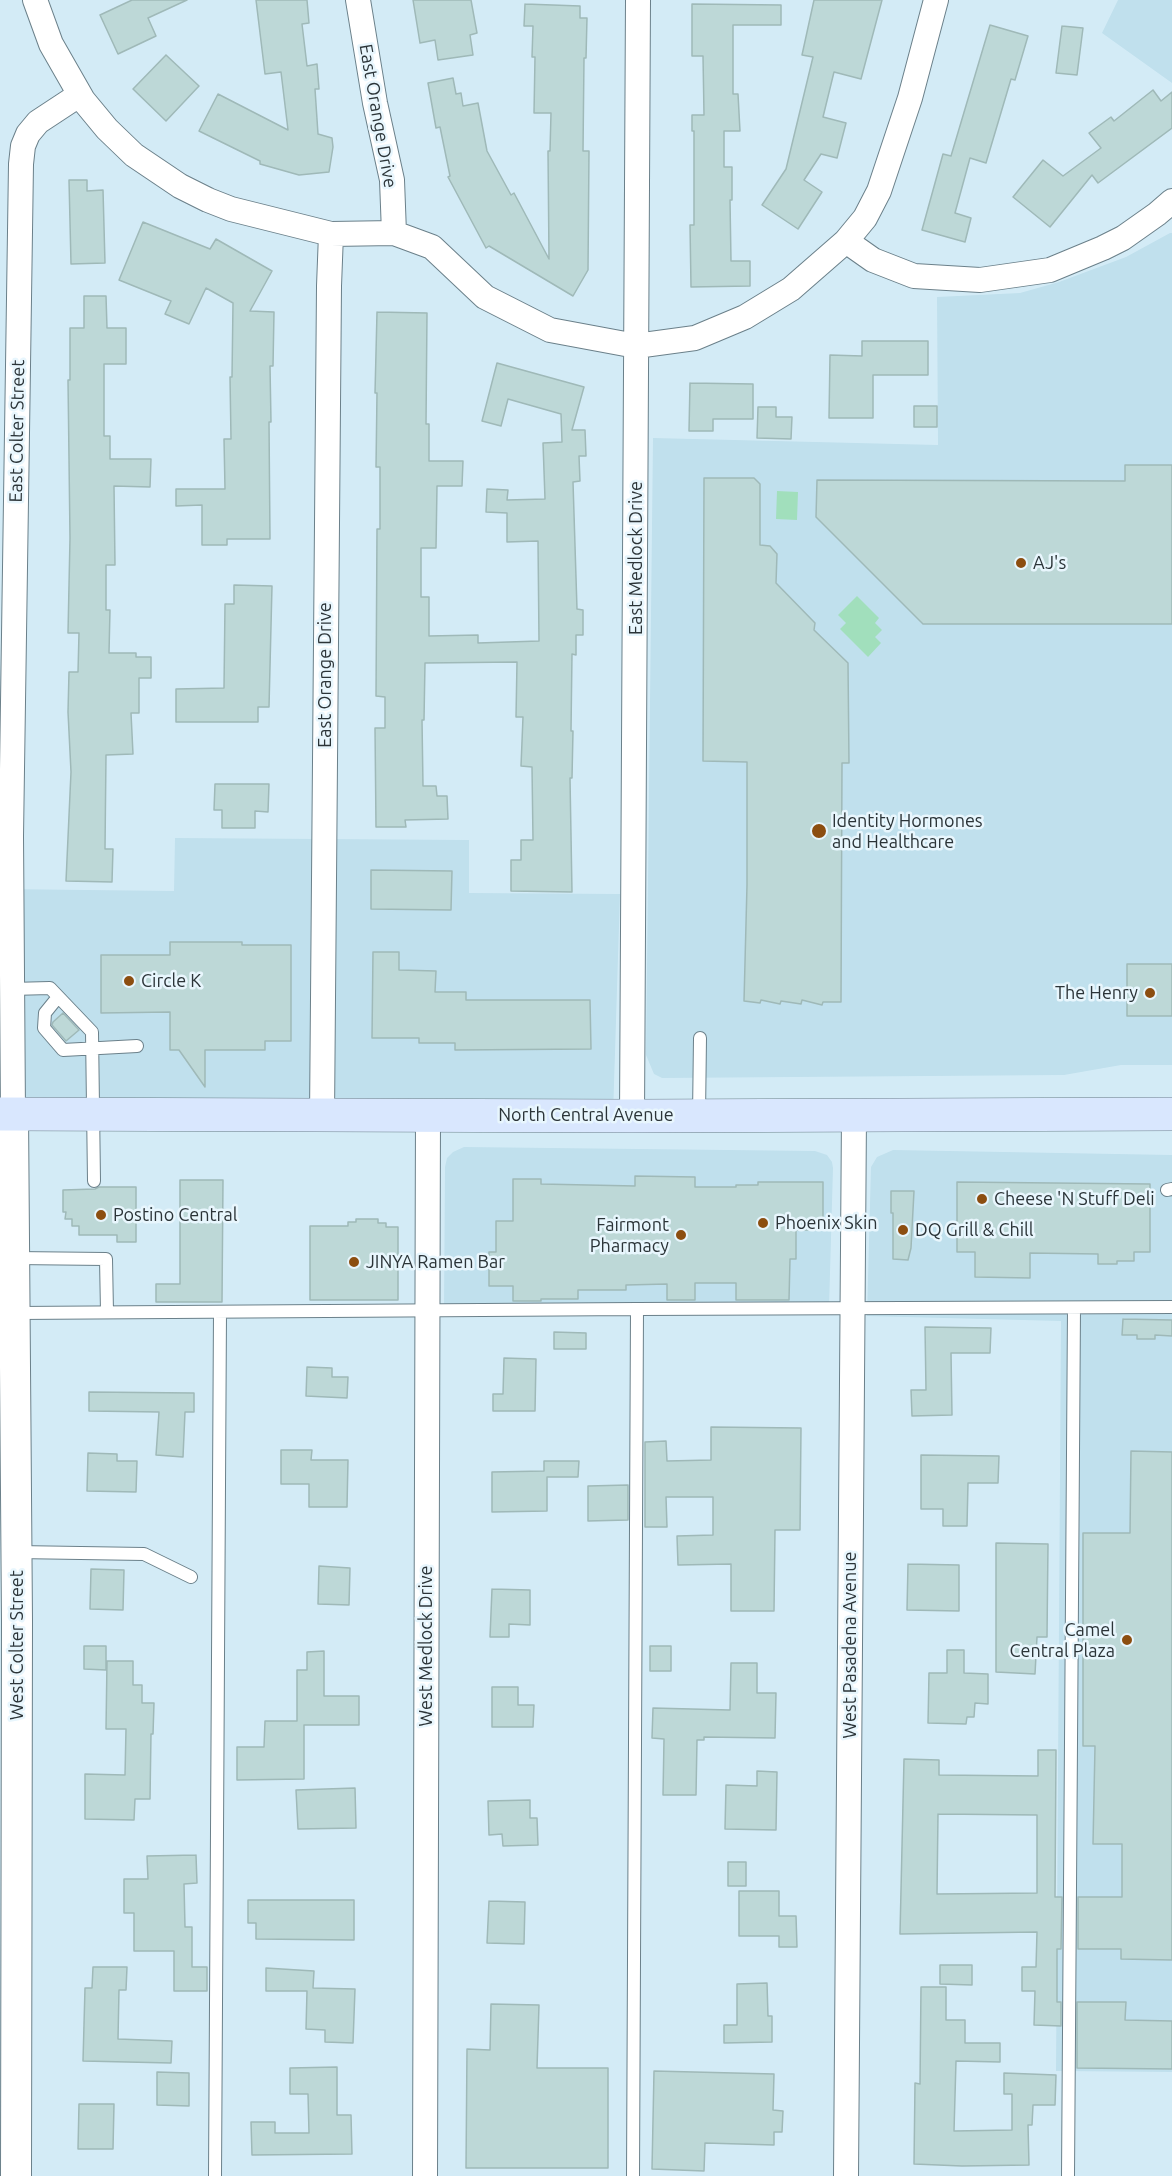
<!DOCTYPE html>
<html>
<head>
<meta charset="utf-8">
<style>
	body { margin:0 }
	canvas { display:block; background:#d3ebf6 }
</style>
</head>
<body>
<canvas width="1172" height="2176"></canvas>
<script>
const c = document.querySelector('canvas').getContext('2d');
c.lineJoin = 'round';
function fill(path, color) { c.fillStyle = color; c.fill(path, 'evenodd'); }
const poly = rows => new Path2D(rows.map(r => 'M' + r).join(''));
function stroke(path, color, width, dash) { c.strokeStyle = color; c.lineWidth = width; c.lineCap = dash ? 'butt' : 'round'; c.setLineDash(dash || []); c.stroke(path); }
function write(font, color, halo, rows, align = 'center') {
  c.font = font + ' Ubuntu,sans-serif'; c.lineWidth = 5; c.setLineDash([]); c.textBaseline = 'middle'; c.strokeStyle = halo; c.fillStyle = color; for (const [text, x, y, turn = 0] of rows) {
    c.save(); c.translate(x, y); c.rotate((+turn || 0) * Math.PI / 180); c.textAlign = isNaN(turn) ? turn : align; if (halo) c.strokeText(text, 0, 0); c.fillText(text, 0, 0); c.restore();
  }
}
const built = poly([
	[1118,0,1172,0,1172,83,1102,33],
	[1170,233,1172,233,1172,1065,1121,1065,1064,1075,662,1078,654,1074,646,1055,653,438,938,445,937,297,1020,293,1059,282,1126,257],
	[175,838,469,840,469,893,620,894,613,1116,0,1114,0,889,174,891],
	[464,1147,815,1151,827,1155,832,1162,833,1168,829,1308,444,1311,445,1167,447,1158,453,1152],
	[893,1150,1172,1155,1172,2072,1056,2071,1061,1321,867,1316,871,1167,877,1157]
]);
const green = poly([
	[777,491,798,492,797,520,776,519],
	[857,596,879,618,875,623,882,630,875,637,881,643,868,657,840,629,846,623,838,615]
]);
const building = poly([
	[132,0,187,0,148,18,156,36,118,54,100,15,132,0],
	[256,0,307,0,309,23,302,24,307,66,317,64,319,89,315,89,318,134,332,138,333,147,329,172,299,175,260,164,260,161,199,131,218,94,288,130,281,72,265,74,256,0],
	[413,0,471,0,477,33,470,35,473,55,438,60,435,40,420,43,413,0],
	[814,0,882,0,861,79,834,72,823,117,846,123,837,158,821,154,804,180,822,192,798,229,762,205,786,169,813,57,802,55,814,0],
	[525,4,580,6,580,18,587,18,586,58,584,58,583,151,589,151,588,270,573,296,489,246,486,248,448,177,450,176,440,127,436,128,428,83,453,78,456,94,461,93,463,106,478,103,487,151,511,195,514,193,549,259,548,151,550,151,551,113,534,113,535,57,532,57,533,26,524,26,525,4],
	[692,4,781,5,781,25,733,25,733,94,738,94,740,131,724,131,724,167,732,167,732,200,730,200,731,261,750,261,750,286,691,287,690,225,694,225,694,131,692,131,692,115,704,115,703,56,692,56,692,4],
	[990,25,1028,36,1015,80,1011,79,986,163,970,158,955,213,971,218,965,242,922,230,943,154,951,156,990,25],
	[1062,26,1083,28,1077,75,1056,73,1062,26],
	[166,55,199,86,166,121,133,89,166,55],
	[1153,90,1161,101,1172,92,1172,128,1098,183,1092,175,1050,227,1013,197,1043,160,1063,176,1101,148,1089,133,1111,117,1114,121,1153,90],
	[69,180,87,180,87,191,103,190,105,263,71,264,69,180],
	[143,222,210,249,216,239,272,271,250,311,274,312,273,366,270,366,271,422,269,422,270,539,227,539,227,545,202,545,202,505,176,506,176,489,225,489,224,439,231,439,230,377,232,377,233,303,206,288,189,324,165,314,171,301,119,280,143,222],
	[84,296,106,296,107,328,126,328,126,364,104,364,104,436,110,436,110,459,151,459,150,487,114,486,115,565,106,565,106,610,110,610,109,653,136,653,136,657,151,657,151,678,139,678,139,713,131,713,133,754,106,755,105,849,113,849,112,882,66,881,71,772,68,712,69,672,78,672,79,633,68,633,70,538,68,380,70,380,70,328,84,328,84,296],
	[377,312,427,313,426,424,429,424,429,461,463,461,462,486,437,486,436,548,421,548,421,597,429,597,429,636,478,635,478,643,539,641,538,541,507,542,507,513,486,512,487,489,508,490,507,500,545,499,543,443,562,442,561,414,508,399,501,426,482,421,497,363,584,387,572,430,585,430,586,456,579,456,580,481,573,482,577,609,583,610,583,635,576,635,576,655,572,654,571,731,573,731,572,778,570,778,572,892,511,891,511,860,521,860,521,840,533,840,532,767,521,766,523,717,516,717,517,662,425,663,424,720,422,720,423,786,436,786,437,796,447,796,448,819,405,820,406,827,376,827,375,728,385,728,385,697,376,696,377,529,380,529,380,467,376,467,377,393,375,393,377,312],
	[862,341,928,341,928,375,873,375,873,418,829,418,830,355,862,356,862,341],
	[690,383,753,384,753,419,713,419,713,431,689,431,690,383],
	[914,406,937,406,937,427,914,427,914,406],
	[758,407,776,407,776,417,792,417,791,439,757,438,758,407],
	[1125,465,1172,465,1172,624,923,624,816,517,817,480,1125,481,1125,465],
	[704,478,754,478,760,484,760,545,770,546,777,554,776,583,815,623,814,630,848,663,849,763,842,763,841,1002,823,1002,822,1005,802,1000,801,1004,781,1001,780,1004,761,1000,760,1003,744,1001,747,885,747,762,703,761,704,478],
	[234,585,272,586,269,707,258,707,258,722,176,722,176,689,224,688,225,604,234,604,234,585],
	[215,784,269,784,268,812,255,811,255,828,222,828,222,810,214,810,215,784],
	[371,870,452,871,451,910,371,909,371,870],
	[170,942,242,942,242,945,291,945,291,1041,265,1041,265,1050,205,1050,205,1087,179,1050,170,1050,170,1012,101,1013,101,955,170,955,170,942],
	[373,952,399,952,399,970,436,971,435,992,466,992,466,1000,590,1000,591,1049,455,1050,455,1043,419,1043,419,1038,372,1038,373,952],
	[1127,964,1172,964,1172,1016,1127,1016,1127,964],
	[63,1013,79,1030,66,1041,52,1025,53,1022,63,1013],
	[635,1176,695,1177,695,1187,736,1187,736,1185,758,1185,758,1182,823,1182,823,1230,796,1230,796,1259,790,1259,789,1300,736,1300,736,1283,695,1283,695,1300,667,1300,667,1284,626,1285,626,1290,578,1290,578,1299,541,1299,541,1301,513,1301,513,1286,489,1286,489,1252,496,1252,496,1221,513,1221,513,1179,541,1179,541,1184,635,1186,635,1176],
	[180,1180,223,1180,222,1302,156,1302,156,1284,180,1284,180,1180],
	[957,1182,1150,1184,1150,1252,1134,1252,1134,1261,1117,1261,1117,1264,1098,1264,1098,1254,1030,1253,1030,1278,975,1277,975,1252,957,1252,957,1182],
	[99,1187,136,1187,136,1242,117,1242,117,1235,79,1235,79,1226,72,1226,72,1219,65,1219,66,1212,63,1212,63,1190,95,1189,99,1187],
	[891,1191,914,1191,911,1248,908,1260,893,1259,893,1213,891,1213,891,1191],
	[356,1219,378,1219,378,1223,386,1223,386,1227,398,1227,398,1300,310,1300,310,1226,348,1226,348,1222,356,1222,356,1219],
	[1123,1319,1172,1320,1172,1336,1155,1335,1155,1339,1137,1339,1137,1335,1122,1335,1123,1319],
	[925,1327,991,1328,990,1353,951,1353,952,1415,912,1416,911,1390,926,1390,925,1327],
	[554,1332,586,1333,586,1349,554,1349,554,1332],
	[504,1358,536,1359,535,1411,493,1411,493,1394,503,1394,504,1358],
	[307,1367,332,1368,332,1377,348,1377,347,1398,306,1396,307,1367],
	[89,1392,194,1393,194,1412,185,1412,183,1457,156,1455,159,1412,89,1411,89,1392],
	[711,1427,801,1428,800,1530,775,1530,774,1611,731,1611,731,1564,678,1565,677,1536,713,1535,713,1497,666,1497,667,1527,645,1527,645,1442,666,1441,667,1461,711,1460,711,1427],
	[281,1450,312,1450,311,1460,348,1460,347,1507,309,1507,309,1484,281,1484,281,1450],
	[1131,1451,1172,1452,1172,1960,1121,1959,1121,1949,1078,1949,1078,1897,1122,1897,1122,1844,1093,1844,1095,1746,1083,1746,1083,1533,1130,1533,1131,1451],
	[88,1453,117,1454,117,1461,137,1461,136,1492,87,1491,88,1453],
	[921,1455,999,1456,998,1483,968,1483,967,1526,943,1526,943,1509,921,1509,921,1455],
	[544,1461,579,1461,578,1477,547,1477,547,1511,492,1512,492,1472,544,1471,544,1461],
	[628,1485,628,1520,588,1521,588,1486,628,1485],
	[996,1543,1048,1544,1047,1637,1037,1637,1035,1674,996,1672,996,1543],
	[908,1564,959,1565,959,1611,907,1610,908,1564],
	[319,1566,350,1568,349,1605,318,1604,319,1566],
	[91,1569,124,1570,123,1610,90,1609,91,1569],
	[492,1589,530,1590,530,1625,509,1624,509,1637,490,1637,492,1589],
	[84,1646,106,1646,106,1670,84,1669,84,1646],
	[650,1646,671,1646,671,1671,650,1671,650,1646],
	[947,1650,964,1650,964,1673,988,1674,988,1704,975,1703,974,1717,967,1717,966,1724,928,1723,929,1673,947,1673,947,1650],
	[324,1651,324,1696,359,1696,359,1725,304,1725,304,1779,237,1780,237,1747,264,1747,265,1721,297,1721,297,1670,307,1670,307,1652,324,1651],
	[107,1661,133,1661,133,1685,142,1685,142,1703,154,1703,153,1734,151,1734,150,1799,135,1799,134,1820,85,1819,85,1774,125,1775,126,1729,106,1729,107,1661],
	[731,1663,757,1663,757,1693,776,1693,775,1738,704,1737,704,1740,697,1740,696,1795,663,1795,664,1739,652,1738,653,1708,730,1710,731,1663],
	[492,1687,518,1687,518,1705,534,1705,533,1727,492,1727,492,1687],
	[1038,1750,1056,1750,1055,1897,1062,1897,1061,1949,1057,1949,1057,2002,1061,2002,1061,2026,1034,2025,1035,1991,1022,1991,1022,1967,1036,1967,1037,1932,900,1934,904,1759,939,1760,939,1775,1038,1776,1038,1750],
	[938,1814,1037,1815,1037,1893,937,1894,938,1814],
	[757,1771,777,1772,776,1830,725,1829,726,1785,757,1786,757,1771],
	[355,1788,356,1828,298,1829,296,1790,355,1788],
	[530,1800,530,1818,537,1818,538,1845,503,1846,502,1834,489,1835,488,1801,530,1800],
	[196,1855,197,1883,184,1884,185,1927,192,1927,192,1967,207,1967,207,1991,174,1991,174,1951,134,1951,134,1913,124,1913,124,1879,148,1879,147,1856,196,1855],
	[728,1862,746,1862,746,1886,728,1886,728,1862],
	[739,1891,779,1891,779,1916,796,1916,797,1947,779,1947,779,1936,739,1936,739,1891],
	[248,1900,354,1900,354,1940,256,1939,256,1923,248,1923,248,1900],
	[489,1901,525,1902,524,1944,487,1943,489,1901],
	[940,1965,972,1965,972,1985,940,1984,940,1965],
	[93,1967,127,1967,126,1990,119,1990,118,2039,172,2041,171,2063,83,2061,85,1988,92,1988,93,1967],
	[266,1968,314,1971,313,1988,355,1989,353,2043,325,2042,325,2030,306,2029,307,1991,266,1991,266,1968],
	[767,1983,768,2016,772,2016,772,2042,724,2043,724,2025,737,2025,737,1984,767,1983],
	[921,1987,946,1987,946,2020,965,2020,965,2043,1000,2043,1000,2062,956,2061,954,2131,1012,2130,1012,2094,1004,2094,1004,2073,1056,2075,1055,2105,1033,2105,1032,2125,1028,2125,1029,2165,962,2166,914,2164,915,2083,920,2084,921,1987],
	[1077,2002,1126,2002,1125,2020,1172,2021,1172,2069,1077,2068,1077,2002],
	[491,2004,539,2005,537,2068,608,2068,608,2168,466,2168,467,2049,490,2050,491,2004],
	[337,2067,337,2115,351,2115,352,2154,252,2155,251,2122,275,2122,275,2133,309,2133,308,2094,290,2094,290,2068,337,2067],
	[654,2071,774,2074,773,2110,783,2111,782,2132,774,2132,774,2145,705,2143,704,2171,652,2169,654,2071],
	[157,2072,189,2073,189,2106,157,2105,157,2072],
	[79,2104,114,2104,113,2149,78,2149,79,2104]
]);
const service = poly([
	[11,989,50,988,92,1032,94,1181],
	[58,997,45,1013,44,1028,63,1050,137,1046],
	[699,1115,700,1038],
	[1167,1190,1172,1189],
	[15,1258,106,1259,107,1312],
	[16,1313,637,1309],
	[17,1552,144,1554,191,1577],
	[215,2176,220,1312],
	[633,2176,637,1309,1172,1307],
	[1068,2176,1074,1308]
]);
const minor = poly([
	[35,0,51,44,83,100,107,129,134,155,180,186,208,200,231,209,331,234,394,233,432,247,485,297,550,330,636,346,695,338,745,317,791,289,846,241,873,260,914,276,980,280,1050,270,1103,248,1123,238,1157,214,1172,201],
	[358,0,375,103,392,180,394,233],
	[846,241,865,218,879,191,910,98,936,0],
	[13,1114,11,836,21,164,23,146,28,134,38,122,79,95],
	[322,1116,329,286,331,234],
	[632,1116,638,0],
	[425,2176,428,1115],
	[846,2176,854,1115]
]);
const tertiary = poly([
	[13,1114,17,1621,16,2176]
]);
const secondary = poly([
	[0,1114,632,1116,1172,1114]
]);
const markers = [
	[1021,563,6,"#8c4e10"],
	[819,831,8,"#8c4e10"],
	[129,981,6,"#8c4e10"],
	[1150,993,6,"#8c4e10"],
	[982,1199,6,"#8c4e10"],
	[101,1215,6,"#8c4e10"],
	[763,1223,6,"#8c4e10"],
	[903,1230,6,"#8c4e10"],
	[681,1235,6,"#8c4e10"],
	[354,1262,6,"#8c4e10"],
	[1127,1640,6,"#8c4e10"]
];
const streetNames = [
	["East Orange Drive",378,116,80],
	["East Colter Street",17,431,-89],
	["East Medlock Drive",636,558,-90],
	["East Orange Drive",325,675,-90],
	["North Central Avenue",586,1115],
	["West Colter Street",17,1645,-90],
	["West Pasadena Avenue",850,1645,-90],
	["West Medlock Drive",426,1646,-90]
];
const poiNames = [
	["AJ's",1033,563],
	["Identity Hormones",832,821],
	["and Healthcare",832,842],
	["Circle K",141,981],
	["The Henry",1138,993,"right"],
	["Cheese 'N Stuff Deli",994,1199],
	["Postino Central",113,1215],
	["Phoenix Skin",775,1223],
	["Fairmont",669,1225,"right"],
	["Pharmacy",669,1246,"right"],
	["DQ Grill & Chill",915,1230],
	["JINYA Ramen Bar",366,1262],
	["Camel",1115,1630,"right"],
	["Central Plaza",1115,1651,"right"]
];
fill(built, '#c0e0ed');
fill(green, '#a1dfbc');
fill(building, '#bdd8d7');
stroke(building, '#9fb9b8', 1.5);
stroke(service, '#6b808a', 14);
stroke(minor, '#6b808a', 26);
stroke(tertiary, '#6b808a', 32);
stroke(secondary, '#6b808a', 34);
stroke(service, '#fff', 12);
stroke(minor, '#fff', 24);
stroke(tertiary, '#fff', 30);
stroke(secondary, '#d9e7fe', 33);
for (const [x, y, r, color] of markers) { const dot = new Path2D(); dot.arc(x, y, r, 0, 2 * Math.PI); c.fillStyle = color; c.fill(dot); stroke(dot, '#e8f6fd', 2); }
write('18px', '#2b3438', '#e8f6fd', streetNames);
write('18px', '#2b3438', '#e8f6fd', poiNames, 'left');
</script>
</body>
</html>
